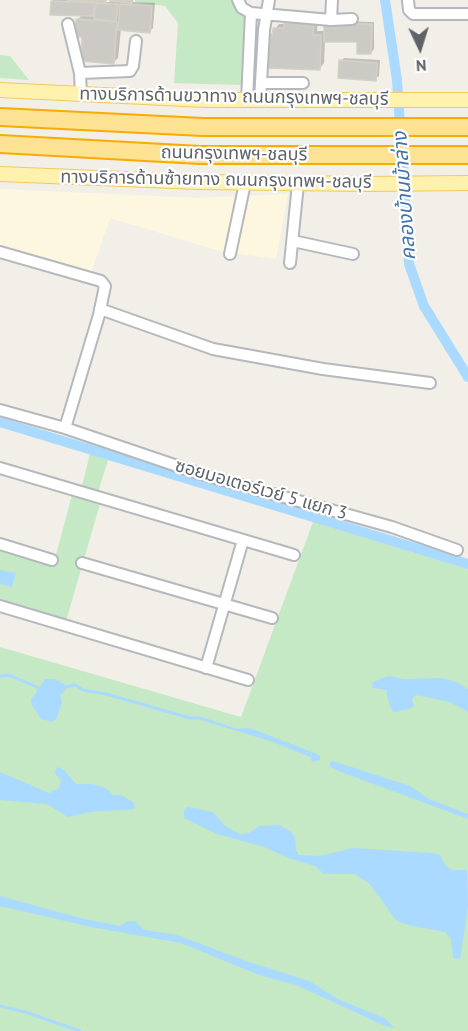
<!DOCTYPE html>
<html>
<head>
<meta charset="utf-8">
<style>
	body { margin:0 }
	#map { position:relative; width:468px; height:1031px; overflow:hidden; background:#f1efe8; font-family:"PT Sans",sans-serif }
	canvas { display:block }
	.north { position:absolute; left:390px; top:18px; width:60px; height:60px; -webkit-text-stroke:4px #fff; paint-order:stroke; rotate:176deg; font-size:16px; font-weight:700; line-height:24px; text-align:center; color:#5f6368 }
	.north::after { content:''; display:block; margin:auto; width:21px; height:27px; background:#5f6368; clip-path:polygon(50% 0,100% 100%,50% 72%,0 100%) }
</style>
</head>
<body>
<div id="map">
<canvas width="468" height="1031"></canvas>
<div class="north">N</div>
</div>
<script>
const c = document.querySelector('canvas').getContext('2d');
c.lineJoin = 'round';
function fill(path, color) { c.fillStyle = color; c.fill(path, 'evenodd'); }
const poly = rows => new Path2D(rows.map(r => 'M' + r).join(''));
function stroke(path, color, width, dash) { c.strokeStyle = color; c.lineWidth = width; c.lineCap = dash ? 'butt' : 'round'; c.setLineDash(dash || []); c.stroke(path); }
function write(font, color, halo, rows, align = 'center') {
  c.font = font + ' "PT Sans","Noto Sans Thai",sans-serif'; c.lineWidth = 4.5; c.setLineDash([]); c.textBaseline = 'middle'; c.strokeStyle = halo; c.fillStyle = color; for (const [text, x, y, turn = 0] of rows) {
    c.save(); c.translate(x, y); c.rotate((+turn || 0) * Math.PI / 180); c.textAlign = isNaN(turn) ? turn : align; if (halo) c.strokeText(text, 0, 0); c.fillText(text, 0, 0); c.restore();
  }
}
const commercial = poly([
	[0,189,197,198,288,194,276,259,220,251,110,218,91,273,0,248]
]);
const green = poly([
	[135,0,233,0,248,20,241,85,174,83,178,23,165,6,135,2],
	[0,55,10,56,29,80,0,78],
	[90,454,108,460,99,489,100,504,66,621,0,600,0,550,53,566,72,495,82,486],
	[313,522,468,569,468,1031,0,1031,0,647,241,717]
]);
const water = poly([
	[0,570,16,573,12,587,0,584],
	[388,676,404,679,442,678,456,682,468,689,468,712,450,702,416,695,412,699,414,706,409,709,394,712,390,707,386,690,373,688,371,683],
	[45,679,55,679,64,684,66,690,60,695,62,702,57,718,53,722,41,719,32,705,31,700],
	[202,717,237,729,248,728,258,731,317,754,320,756,320,760,312,762,310,757,270,741,194,718],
	[333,761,410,786,429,799,468,814,468,819,341,772,330,767,330,762],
	[58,767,64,770,76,784,92,784,106,788,113,795,121,795,133,802,135,809,90,812,68,817,47,804,0,800,0,772,49,793,59,788,61,780,54,772],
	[188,807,213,812,225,826,240,834,249,833,259,826,279,825,290,831,295,837,296,850,299,855,320,856,352,848,431,853,440,855,446,866,452,870,467,870,468,907,460,959,453,958,451,939,445,932,408,925,396,920,370,884,355,874,324,874,315,866,288,858,264,847,217,834,184,818,184,811],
	[0,896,80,918,120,926,127,921,135,921,144,930,177,935,246,961,309,981,338,999,386,1019,394,1028,383,1025,296,985,259,975,181,943,91,927,0,906]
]);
const shadow = poly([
	[53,0,106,0,104,2,111,2,111,0,133,0,133,2,155,3,153,28,150,31,121,29,118,58,114,62,84,36,77,20,83,14,52,1],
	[291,19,318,20,317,31,326,31,329,21,374,22,374,49,371,53,358,40,325,40,324,63,320,68,268,38,279,24,286,24],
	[344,58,380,60,379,76,375,79,341,61]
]);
const stream = poly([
	[0,676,9,675,41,689],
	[61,688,75,685,83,690,106,694,190,718,199,718],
	[0,1006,25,1012,80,1031]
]);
const canal = poly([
	[385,0,397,80,409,264,424,306,468,377],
	[0,422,468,564]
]);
const building = poly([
	[67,0,106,0,105,3,67,0],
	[110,0,132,0,132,3,110,1,110,0],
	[51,1,94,3,93,16,50,15,51,1],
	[96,3,118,4,116,21,94,19,96,3],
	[120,4,152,6,150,33,118,30,120,4],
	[76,19,117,22,114,64,81,61,82,37,74,37,76,19],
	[284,23,314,24,313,35,321,35,320,70,266,68,266,37,272,37,273,28,284,28,284,23],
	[324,24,372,24,371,54,357,54,357,42,324,42,324,24],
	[339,60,377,63,376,81,338,78,339,60]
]);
const minor = poly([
	[238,0,242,8,251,13,247,100],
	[408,0,409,10,413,14,468,14],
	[251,13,331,20,352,19],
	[331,20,332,0],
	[68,24,80,73,81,95],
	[80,73,130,71,133,66,136,41],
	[261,83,303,83],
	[260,100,264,30,269,0],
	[293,241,353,254],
	[0,252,101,281,105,286,99,315,65,428],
	[230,254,245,183],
	[290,263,298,184],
	[100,309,213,349,323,369,430,383],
	[0,410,65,428,198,473,392,527,457,550],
	[0,468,294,555],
	[0,544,52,560],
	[82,563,272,618],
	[0,606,248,680],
	[206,668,243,540]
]);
const major = poly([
	[0,90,205,100,468,100],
	[0,174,198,182,368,184,468,183]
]);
const highway = poly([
	[0,117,203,127,468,127],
	[0,144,200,155,468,155]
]);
const streetNames = [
	["ทางบริการด้านขวาทาง ถนนกรุงเทพฯ-ชลบุรี",234,97,1],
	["ถนนกรุงเทพฯ-ชลบุรี",234,154,1],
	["ทางบริการด้านซ้ายทาง ถนนกรุงเทพฯ-ชลบุรี",216,180,1],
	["ซอยมอเตอร์เวย์ 5 แยก 3",261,490,16]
];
const waterNames = [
	["คลองบ้านม้าล่าง",405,196,-94]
];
fill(commercial, '#fef7e0');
fill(green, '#c5e8c5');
fill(water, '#aadaff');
fill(shadow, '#0003');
stroke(stream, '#aadaff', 3);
stroke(canal, '#aadaff', 10);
fill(building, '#cccac5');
stroke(building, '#d6d1c6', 1.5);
stroke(minor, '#b5b8bc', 14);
stroke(major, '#f2c960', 16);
stroke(highway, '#f9ab00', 20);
stroke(minor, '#fff', 10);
stroke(major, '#fff2af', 14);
stroke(highway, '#fde293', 16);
write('18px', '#5f6368', '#fff', streetNames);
write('italic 20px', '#4174aa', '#fff', waterNames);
</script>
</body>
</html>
